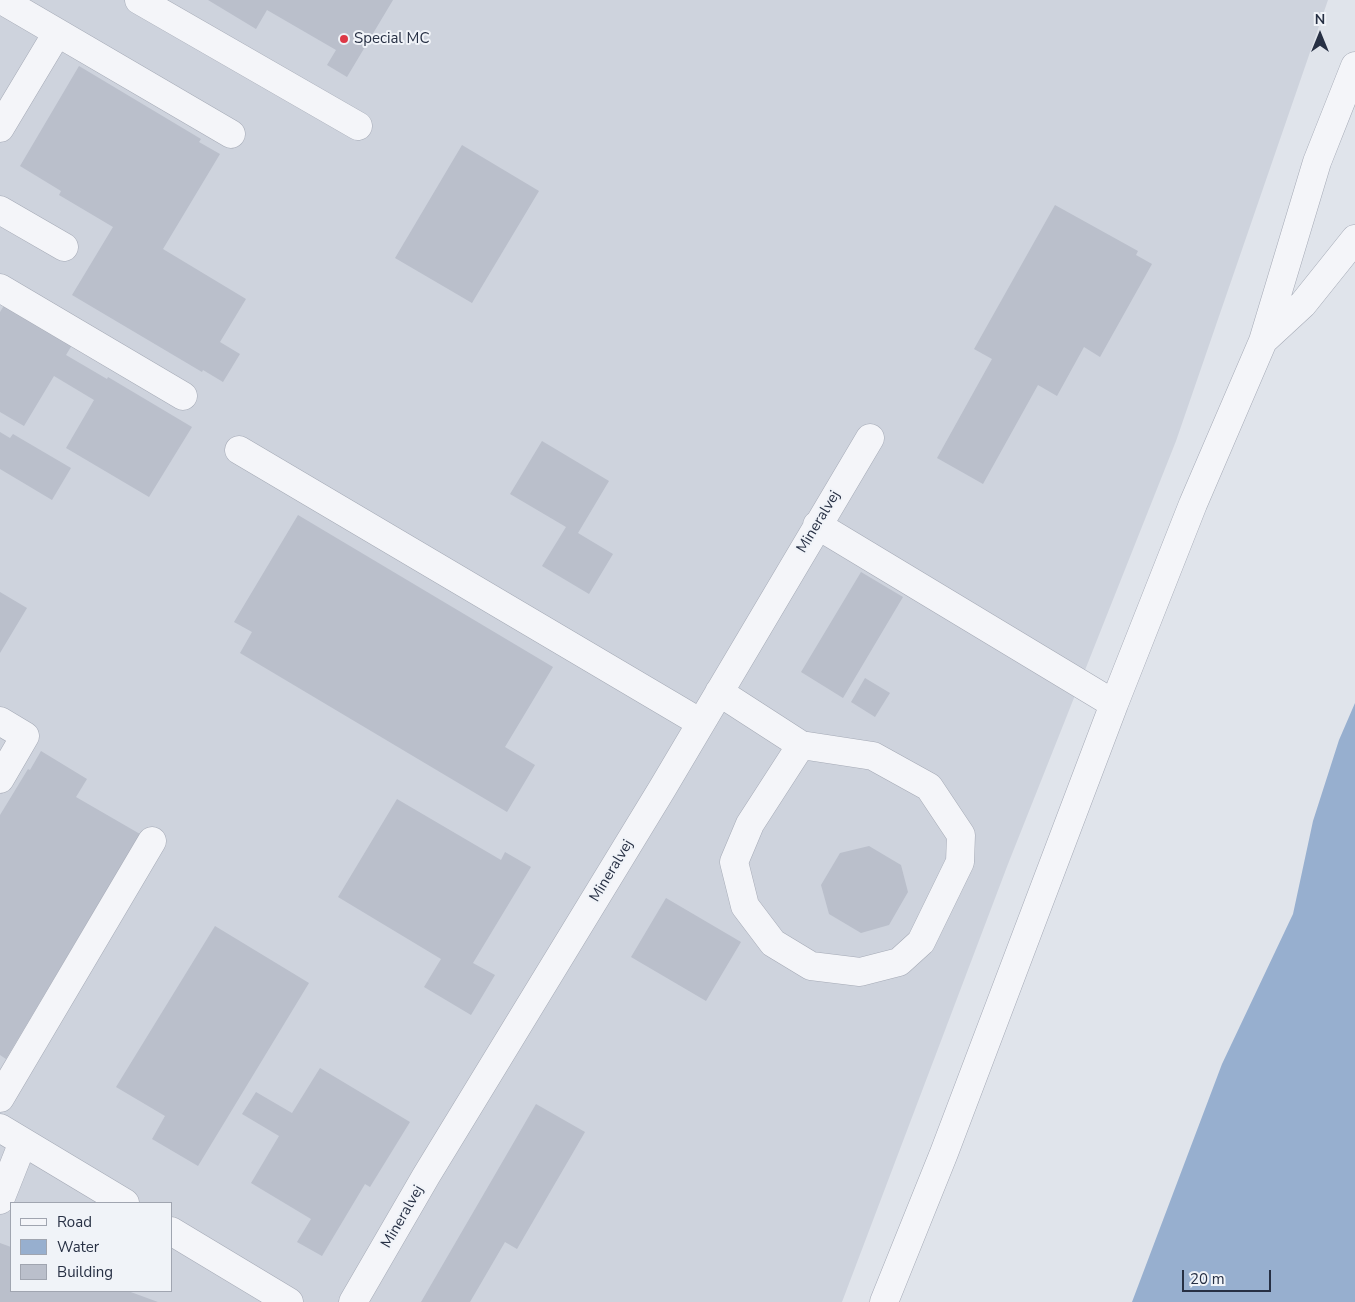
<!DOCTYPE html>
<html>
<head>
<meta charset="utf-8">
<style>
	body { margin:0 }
	#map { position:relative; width:1355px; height:1302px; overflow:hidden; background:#e0e4eb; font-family:"Nunito Sans",sans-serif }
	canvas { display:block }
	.legend { position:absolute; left:10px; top:1202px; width:162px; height:90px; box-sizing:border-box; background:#f0f3f8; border:1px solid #a0a5b0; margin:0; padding:6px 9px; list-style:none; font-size:15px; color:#273044 }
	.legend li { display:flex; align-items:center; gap:10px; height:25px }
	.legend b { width:25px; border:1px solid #a0a5b0 }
	.north { position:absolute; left:1295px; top:10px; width:50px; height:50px; -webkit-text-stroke:4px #f0f3f8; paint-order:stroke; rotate:0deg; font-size:14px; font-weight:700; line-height:20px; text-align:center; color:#273044 }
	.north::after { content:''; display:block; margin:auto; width:18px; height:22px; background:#273044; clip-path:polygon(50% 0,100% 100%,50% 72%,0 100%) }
	.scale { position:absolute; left:1182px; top:1270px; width:89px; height:22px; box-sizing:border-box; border:2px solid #273044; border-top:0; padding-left:6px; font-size:15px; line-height:18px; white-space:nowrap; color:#273044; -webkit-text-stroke:4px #f0f3f8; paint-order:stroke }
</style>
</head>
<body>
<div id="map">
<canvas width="1355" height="1302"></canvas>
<ul class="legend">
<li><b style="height:6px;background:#f4f5f9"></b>Road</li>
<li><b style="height:14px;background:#97afcf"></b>Water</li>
<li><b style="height:14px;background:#babfcb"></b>Building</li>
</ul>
<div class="north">N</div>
<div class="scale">20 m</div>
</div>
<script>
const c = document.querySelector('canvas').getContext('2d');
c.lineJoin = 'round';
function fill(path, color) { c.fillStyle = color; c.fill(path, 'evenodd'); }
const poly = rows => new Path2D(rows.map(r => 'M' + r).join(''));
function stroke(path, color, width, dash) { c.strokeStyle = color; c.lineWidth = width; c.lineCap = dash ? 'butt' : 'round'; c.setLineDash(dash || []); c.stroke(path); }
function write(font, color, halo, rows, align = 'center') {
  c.font = font + ' "Nunito Sans",sans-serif'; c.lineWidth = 4; c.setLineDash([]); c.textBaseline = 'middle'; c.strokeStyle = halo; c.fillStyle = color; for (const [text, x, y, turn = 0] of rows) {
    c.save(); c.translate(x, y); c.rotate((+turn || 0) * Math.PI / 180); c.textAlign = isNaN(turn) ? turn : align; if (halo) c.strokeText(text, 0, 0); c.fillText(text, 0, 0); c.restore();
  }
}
const built = poly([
	[0,0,1328,0,1176,441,1008,864,842,1302,0,1302],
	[11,1203,171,1203,171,1291,11,1291]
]);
const water = poly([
	[1355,703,1355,1302,1132,1302,1222,1064,1293,914,1313,821,1339,740]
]);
const building = poly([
	[208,0,393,0,347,77,327,65,336,50,267,10,256,29],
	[79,66,201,139,199,142,220,154,163,249,246,299,220,342,240,354,223,382,203,370,202,372,72,295,113,227,59,195,61,191,20,166],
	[462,145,539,191,472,303,395,258],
	[1055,205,1138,251,1136,255,1152,264,1100,357,1084,347,1057,396,1038,385,983,484,937,458,992,359,974,349],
	[8,299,75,340,66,355,107,379,108,377,192,427,149,497,66,448,94,400,54,376,24,426,0,412,0,312],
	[0,432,10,438,13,434,71,468,52,500,0,469],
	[542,441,609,481,578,533,613,554,589,594,542,566,566,527,510,494],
	[298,515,553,667,505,747,535,765,507,812,240,653,252,632,234,622],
	[861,572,903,597,843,698,801,672],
	[0,592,27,608,0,653],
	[865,678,890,693,875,717,851,702],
	[41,751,87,779,76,797,140,834,6,1059,0,1055,0,815,28,769,30,770],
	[397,799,501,860,505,852,531,867,473,963,495,975,471,1015,424,987,441,959,338,897],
	[869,846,901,865,908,892,889,925,861,933,829,914,821,885,840,853],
	[666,898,741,942,706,1001,631,957],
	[215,926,309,983,198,1166,152,1139,165,1116,116,1087],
	[320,1068,410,1122,370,1187,365,1184,322,1256,297,1242,311,1219,251,1183,279,1136,242,1114,256,1092,292,1113],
	[536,1104,585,1132,517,1249,505,1242,470,1302,421,1302],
	[0,1243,11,1247,11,1291,128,1291,158,1302,0,1302]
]);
const minor = poly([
	[139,0,358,126],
	[5,2,231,134],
	[0,128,57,33],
	[0,210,64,247],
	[0,288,183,396],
	[1264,340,1303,304,1355,239],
	[239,450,701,723],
	[817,525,1114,704,1193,504,1263,341,1317,162,1355,66],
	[719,692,801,745,873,756,929,787,961,835,960,862,921,942,899,962,860,972,811,966,773,943,745,906,734,862,750,824,801,745],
	[0,721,25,736,0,779],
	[0,1098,152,841],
	[0,1128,125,1203],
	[0,1200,23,1142],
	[171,1231,289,1302],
	[353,1302,426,1176,662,789,870,438],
	[884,1302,944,1153,1114,704]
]);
const markers = [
	[344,39,5,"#dd3846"]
];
const poiNames = [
	["Special MC",354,39]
];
const streetNames = [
	["Mineralvej",819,522,-59],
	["Mineralvej",612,871,-59],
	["Mineralvej",403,1217,-60]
];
fill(built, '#ced3dd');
fill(water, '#97afcf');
fill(building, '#babfcb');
stroke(minor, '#a5aab6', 29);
stroke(minor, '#f4f5f9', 28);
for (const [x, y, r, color] of markers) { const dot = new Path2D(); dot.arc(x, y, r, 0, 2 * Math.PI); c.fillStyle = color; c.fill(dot); stroke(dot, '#f0f3f8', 2); }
write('15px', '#273044', '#f0f3f8', poiNames, 'left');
write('15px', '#273044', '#f0f3f8', streetNames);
</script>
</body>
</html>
